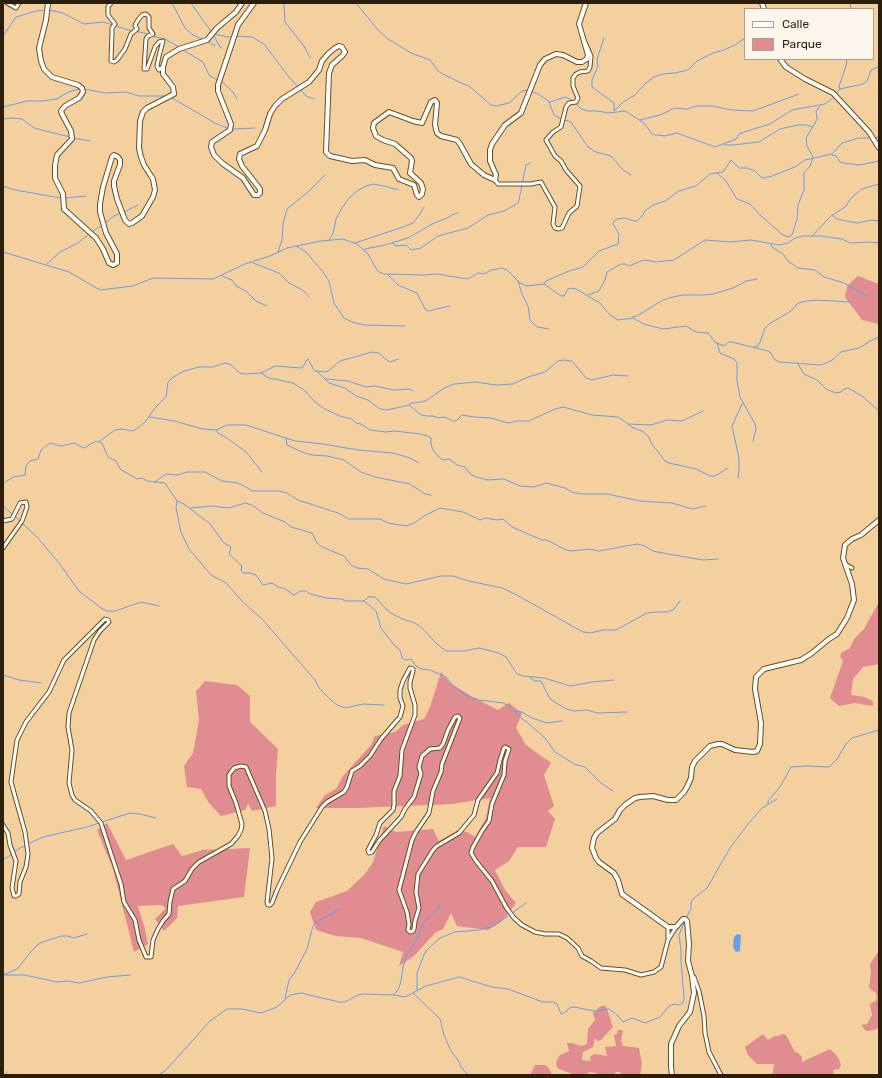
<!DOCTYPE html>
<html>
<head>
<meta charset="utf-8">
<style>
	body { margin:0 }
	#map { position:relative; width:882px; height:1078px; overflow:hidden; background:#f3d09e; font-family:Rubik,sans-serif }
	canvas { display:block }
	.frame { position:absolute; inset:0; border:4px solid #2b1e0a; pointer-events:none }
	.legend { position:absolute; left:744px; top:8px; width:130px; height:52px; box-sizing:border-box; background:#fdf6ec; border:1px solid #a9a092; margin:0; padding:5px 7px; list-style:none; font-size:12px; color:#2b1e0a }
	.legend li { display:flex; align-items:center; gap:8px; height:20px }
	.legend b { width:20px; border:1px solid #a9a092 }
</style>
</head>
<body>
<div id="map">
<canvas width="882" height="1078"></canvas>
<div class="frame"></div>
<ul class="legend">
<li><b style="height:5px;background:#fff"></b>Calle</li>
<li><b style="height:11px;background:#e08c91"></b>Parque</li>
</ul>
</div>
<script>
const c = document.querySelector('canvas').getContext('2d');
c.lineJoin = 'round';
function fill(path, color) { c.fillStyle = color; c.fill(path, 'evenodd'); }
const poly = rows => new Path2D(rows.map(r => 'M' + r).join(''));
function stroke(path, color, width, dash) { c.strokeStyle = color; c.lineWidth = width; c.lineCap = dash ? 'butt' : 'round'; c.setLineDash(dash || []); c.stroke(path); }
const green = poly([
	[858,276,879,284,879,324,862,320,845,297,847,286],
	[879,602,879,664,863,667,853,679,851,695,864,697,873,701,873,706,855,703,839,706,830,698,843,661,840,656,842,652,849,649,855,638,864,629],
	[441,672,450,683,471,696,498,710,509,703,522,713,516,728,526,745,551,763,544,775,554,806,548,811,555,819,546,847,518,847,509,861,495,870,505,890,516,903,502,921,488,930,457,926,451,913,443,929,435,933,414,956,399,966,403,952,361,938,336,936,316,930,310,912,316,902,347,891,365,874,373,862,384,826,396,832,433,829,439,841,458,830,467,832,475,837,486,818,490,798,452,804,358,808,316,808,325,795,336,789,343,776,371,745,375,736,395,732,403,725,424,719,430,707],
	[205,681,237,685,250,696,250,722,278,749,276,774,276,806,252,811,248,804,245,810,221,816,209,803,201,789,187,787,184,766,193,753,199,720,196,691],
	[107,823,126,860,173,844,182,856,203,850,250,848,244,897,178,906,177,918,164,931,155,919,166,908,161,905,138,906,145,929,148,944,134,952,113,869,97,830],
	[878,952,879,1027,875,1030,866,1031,861,1025,867,1024,872,1015,870,1004,877,1000,876,993,869,988,871,973,870,965,872,961],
	[601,1006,606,1006,613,1027,601,1040,598,1041,595,1038,593,1047,583,1052,582,1060,591,1061,590,1057,594,1054,607,1056,605,1047,616,1046,614,1035,617,1034,618,1030,623,1030,621,1040,623,1046,639,1048,642,1064,640,1075,621,1075,620,1072,616,1072,614,1075,599,1075,596,1073,589,1072,586,1075,575,1075,557,1068,556,1062,560,1055,569,1051,567,1043,572,1043,581,1046,587,1044,588,1029,595,1020,593,1013],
	[763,1034,768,1040,775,1036,779,1036,782,1034,786,1035,795,1052,798,1053,802,1057,802,1062,830,1049,838,1057,841,1065,839,1069,833,1070,834,1075,769,1075,773,1073,774,1064,757,1064,748,1055,745,1047],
	[535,1065,545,1065,549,1068,552,1075,530,1075]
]);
const water = poly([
	[737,934,741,935,740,951,736,952,733,947,734,937]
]);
const stream = poly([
	[172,3,185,28,193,35,202,39],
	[191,3,212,33],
	[284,3,285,22,304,46,310,58],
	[356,3,378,30,388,39,411,53,430,60,439,72,459,82,469,86,491,105,496,106,509,103,522,91,529,90],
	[851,3,850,6,852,9],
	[49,10,63,13,84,24,103,22,132,31],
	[135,31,148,34],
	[214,34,228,37,233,37],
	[3,36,16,17,37,11,45,10],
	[151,36,165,39,179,47],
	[214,36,220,47,222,48],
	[236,36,252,37,264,44,289,77,298,87],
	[604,38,597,59,598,66,592,80,592,87,611,101,614,103,614,110],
	[207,41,215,46],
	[183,50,203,62,209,75,217,80],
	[222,82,233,92,237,99],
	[84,89,105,93,126,92,139,96,165,96],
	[300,89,306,96,314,99],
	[840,89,839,86,846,66,847,59],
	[531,91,538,94,550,102,566,97,573,101],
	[835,94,840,89,863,84,867,81,871,70,878,67],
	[172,98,215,123,229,129],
	[549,102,554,115,559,118,571,122,588,147,596,152,611,156,623,170,631,175],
	[576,104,581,109,588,111,597,111,609,113,625,111,644,123,652,134,656,135,665,136,677,133,715,147,736,139,739,134,744,132,770,124,792,110,825,104,834,97],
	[3,107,27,101,42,101,57,99,68,92,79,89],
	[614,111,623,102,635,95,646,83,654,77,663,74,675,73,688,70,697,61,713,53,724,50,735,45,745,38],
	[3,119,12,118,22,119,34,128,70,137],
	[640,120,660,115,675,108,687,109,697,106,712,106,732,110,753,111,799,94],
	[232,129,255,128],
	[73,138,90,141],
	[874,138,879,137],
	[724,145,733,145,759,142,780,129,798,125,806,125,812,127],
	[832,155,836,156,840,162,844,163,860,165,879,161],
	[717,173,726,181,737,199,750,204,760,215,783,235,788,237,792,235,797,219,798,205,804,190,804,173,810,166,813,157,807,146,806,138,815,123,817,119,816,111,820,106],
	[3,186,15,190,61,198],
	[65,198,86,196],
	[124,212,138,205],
	[832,215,837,219,857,223,872,220,879,221],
	[105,223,114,216,121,213],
	[92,232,102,225],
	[812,236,831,216,845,207,852,197,862,189,879,184],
	[328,241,333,234,336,219,342,208,349,198,357,191,366,186,373,184,384,186,394,189,398,189],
	[355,243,403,227,413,223,420,214,424,207],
	[393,243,395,246,406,245,411,250,421,248,438,236,468,228,488,215,504,211,515,205,518,203,519,200,526,165,530,163],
	[771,244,772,247,783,254,788,261,798,268,815,270,824,277,844,283,867,296],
	[296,246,306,252,323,272,329,281,334,303,344,318,352,322,364,325,405,326],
	[364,250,365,249,385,245,408,238,434,223,445,219,454,214,458,213],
	[3,252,69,272,100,290,133,286,153,278,213,279,245,264,270,256,287,248,321,241,343,239,357,244,368,254,377,270,379,272,384,274,424,275,437,274,468,279,478,273,484,274,491,270,502,268,507,270,520,283,527,286,544,284,561,296,564,296,568,289,571,288,576,289,600,303,610,315,618,320,633,318,644,324,663,329,686,326,696,332,708,333,715,342,721,345,724,346,729,342,732,342,768,351,771,353,774,359,779,362,821,365,831,361,841,352,859,348,872,340,879,337],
	[278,252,282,240,283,224,286,212,288,208,308,192,325,175],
	[253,263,279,273,289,283,304,291,309,297],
	[47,264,60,252,78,243,89,234],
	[388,275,398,285,417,293,425,309,428,311,450,306],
	[222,276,232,280,236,286,246,291,256,301,267,306],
	[518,281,522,294,528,306,530,320,537,327,549,329],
	[544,284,546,281,569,271,583,267,599,251,618,244,619,234,613,224,614,221,617,219,624,218,634,221,637,221,642,216,645,211,653,205,665,201,679,191,696,186,710,174,723,172,731,160,739,168,747,168,755,171,761,177,764,178,772,176,795,167,805,160,832,154,842,143,859,138,870,138],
	[588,295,599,291,605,280,607,272,621,264,625,264,629,266,644,260,656,262,674,260,705,240,730,242,751,240,779,245,788,243,795,238,803,236,821,236,842,239,850,243,870,242,879,243],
	[632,317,637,316,663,300,673,297,683,295,703,295,713,294,733,288,746,281,757,279],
	[717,343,720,353,734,359,737,363,737,381,740,397,755,424,756,429,753,441],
	[754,347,758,346,760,342,765,328,769,324,791,311,797,304,801,302,815,300,851,302],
	[798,364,804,374,817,380,826,389,836,393,841,392,844,389,848,388,862,396,879,411],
	[317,371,327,372,340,361,372,352,379,353,384,358,390,362,398,359],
	[261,373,269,378,293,383,304,390,316,403,325,409,340,416,352,419,356,423,361,424,370,430,386,432,395,431,420,434,428,436,431,438,431,444,433,450,440,458,443,460,449,459,457,465,465,467,470,474,476,477,488,480,504,479,520,486,534,487,546,483,565,488,572,492,581,494,607,494,640,501,672,503,693,509,706,506],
	[326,379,348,381,366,387,375,386,394,390,409,389,413,391],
	[410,404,412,403,422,402,427,400,446,387,454,384,476,382,496,385,513,384,528,377,545,372,558,361,564,360,572,361,586,378,592,380,613,375,628,376],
	[150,417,174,421,203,429,216,430,227,425,246,425,295,441,323,444,358,450,393,453,410,458,419,463],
	[628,424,631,427,642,431,648,436,652,444,665,461,669,463,696,469,710,476,715,476,728,468],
	[216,430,218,433,227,438,246,452,262,472],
	[286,438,287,445,302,452,312,455,327,456,344,460,361,472,375,477,410,484,425,494,431,495],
	[100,441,115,430,121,429,133,431,138,428,145,422,155,408,166,397,168,382,172,378,184,371,199,367,213,367,224,363,230,364,240,373,245,374,261,373,275,366,301,368,303,367,306,361,308,359,314,370,319,373,329,383,345,388,356,396,368,400,380,409,387,410,409,405,421,415,427,416,433,416,439,418,445,417,453,421,456,421,462,415,474,417,491,418,508,423,517,421,529,421,555,409,563,407,592,415,618,417,628,424,651,425,667,420,682,421,703,411],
	[738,478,739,471,739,458,732,426,742,404],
	[3,482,4,483,13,477,25,475,26,466,30,461,38,459,41,450,50,443,61,446,74,443,84,448,96,441,102,443,108,457,116,461,120,469,137,479,142,478,147,481,165,483,177,501,184,504,210,524,224,543,231,547,229,554,242,566,241,570,243,573,250,573,256,575,263,585,272,583,280,588,284,588,294,595,300,591,306,591,310,594,326,598,341,599,346,601,364,601,376,611,381,628,394,645,400,650,402,658,406,660,411,659,416,666,421,669,430,670,446,677,453,686,467,696,479,700,503,703,509,706,522,719,527,722,545,738,555,752,560,755,574,764,585,767,601,783,613,791],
	[155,482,166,474,178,475,187,472,205,472,222,481,238,483,253,491,279,491,287,493,298,500,338,513,349,519,380,519,388,523,406,526,414,523,424,516,440,508,463,512,480,520,485,518,497,520,503,519,512,527,542,540,547,540,566,550,572,551,588,549,599,551,637,544,645,546,653,551,668,554,703,560,718,559],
	[177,501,176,508,181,532,189,549,211,575,226,583,243,602,262,619,315,680,319,688,331,700,337,705,345,708,363,704,384,705],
	[3,506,12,514],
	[190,508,212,506,229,508,245,503,252,505,263,513,285,522,291,527,312,533,317,543,322,547,344,556,351,565,357,568,368,569,384,579,406,584,441,576,453,576,469,581,502,588,515,594,583,632,590,633,603,630,616,630,647,613,654,612,668,612,674,609,680,601],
	[15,516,20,521],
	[22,523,37,537,59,563,79,591,101,608,107,611,115,611,141,602,159,606],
	[364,601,368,597,375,597,389,612,402,619,415,623,421,627,438,645,446,651,464,651,479,648,499,653,506,657,517,674,523,676,544,678,570,686,592,682,614,680],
	[3,675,19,680,41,683],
	[530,678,535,681,541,681,550,699,566,709,574,711,587,710,597,713,627,712],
	[515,711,522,712,532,718,547,723,562,721],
	[768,803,768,801,780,787,791,767,807,766,829,767,837,759,846,744,852,738,879,730],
	[102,822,130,813,140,814,156,818],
	[28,844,43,837,87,827,99,823],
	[14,852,20,848,25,846],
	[3,860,12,854],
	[512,913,526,903],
	[686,918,691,909,691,902,693,899,707,888,730,848,748,824,762,808,777,799],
	[3,975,17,969,35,947,40,943,61,936,67,936,74,938,87,934],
	[4,975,25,975,57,982,68,981,79,983,107,977,130,975],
	[417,990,417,973,424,955,426,951,440,938,455,932,479,930,494,926,509,915],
	[413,993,440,1019,444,1035,451,1051,458,1060,461,1067,468,1075],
	[394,995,399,988,401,981,403,967,407,954,415,943,424,922,438,909,440,905],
	[285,998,289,980,295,972,307,949,313,926,316,922,332,914,339,909],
	[5,1075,7,1072],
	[159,1075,166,1070,210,1021,227,1009,242,1009,261,1013,277,1007,290,995,301,993,339,1002,345,1002,358,995,363,994,394,995,404,997,409,995,426,986,459,977,492,987,508,989,543,1002,553,1002,557,1004,561,1014,566,1012,569,1008,574,1007,594,1011,609,1009,617,1015,623,1022,632,1018,645,1023,660,1017,669,1006,674,1004,679,1005,683,1003,684,998,681,961,681,951,679,935,685,921]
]);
const street = poly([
	[7,3,16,8,19,3],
	[111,3,108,7,108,15,115,24,112,28,112,32,111,61,114,62,117,60,125,49,131,34,137,29,135,25,138,20,142,15,146,14,149,17,149,28,153,34,148,36,146,39,144,69,147,69,155,47,159,42,163,41,159,56,157,66,159,70,161,68,163,70],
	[495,180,498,184,531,184,541,182,555,207,553,224,555,228,559,229,562,228,569,213,577,206,580,186,566,170,561,161,555,156,546,140,553,132,561,127,566,107,569,103,576,102,578,98,573,86,573,78,576,74,580,72,588,71,590,67,591,56,585,42],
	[3,521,12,519,20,503,26,502,27,507,22,521,3,548],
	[845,564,852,568],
	[3,825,8,833,10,845,16,861,12,888,14,896,16,896,19,894,20,882,26,867,28,854,25,832,11,782,17,740,26,722,49,692,64,660,105,619,108,620,109,622,100,631,94,640,69,713,68,727,72,750,69,783,72,795,75,800,91,811,101,823,121,884,124,902,135,920,139,940,146,957,151,957,153,940,158,929,163,921,169,914,170,902,173,889,185,881,192,869,199,862,231,844,238,836,241,830,242,824,236,803,229,786,229,775,231,772,234,768,241,766,246,767,265,811,269,829,271,848,272,859,267,902,268,905,270,905,272,903,277,890,300,842,322,807,327,802,344,792,347,787,352,771,360,766,370,756,381,739,400,717,403,706,400,698,400,690,403,681,410,668,413,669,413,671,410,682,410,688,415,705,415,715,402,750,400,776,394,791,394,805,393,810,380,823,376,835,368,850,369,853,372,852,379,841,401,817,405,809,414,797,421,774,419,767,422,756,430,749,440,748,443,744,448,730,455,717,458,716,460,718,442,764,441,772,433,791,429,813,416,832,412,840,399,890,407,912,409,924,408,930,410,932,413,931,414,929,415,921,419,908,416,892,418,874,433,850,437,846,459,833,474,815,478,800,497,773,500,760,504,748,505,747,509,749,505,761,504,775,492,804,489,821,482,831,473,847,471,853,476,861,492,881,506,907,514,918,522,925,535,932,545,934,559,934,567,938,578,948,582,956,591,961,601,968,625,970,641,975,654,972,661,967,668,940,676,927],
	[668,938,668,927],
	[692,976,694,977,699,991,704,1016,705,1033,709,1052,721,1075]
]);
const secondary = poly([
	[48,3,46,20,39,48,41,61,44,69,52,77,78,85,82,88,83,92,79,98,65,106,61,111,62,114,71,131,72,139,57,155,55,165,55,178,63,194,64,209,96,238,103,249,109,263,113,265,117,263,117,254,106,233,100,212,100,204,103,187,112,157,114,155,118,157,120,160,120,165,114,181,114,186,117,199,125,220,129,224,132,223,142,216,153,197,155,190,153,179,144,165,141,157,139,148,140,121,143,112,147,108,174,94,173,87,163,74,163,67,166,57,179,49,207,40,217,28,236,12,242,3],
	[254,3,238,25,218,85,218,91,231,124,230,130,212,142,211,147,214,155,222,163,243,178,254,195,258,195,260,193,260,189,242,166,239,159,240,154,257,146,265,130,270,114,275,106,282,99,309,82,319,70,322,61,328,54,335,48,339,46,342,47,345,52,342,56,332,65,329,73,326,152,330,156,352,161,365,160,375,165,393,168,399,179,414,185,417,195,419,197,422,194,423,189,421,183,410,173,412,161,411,158,395,144,383,140,376,136,373,128,374,123,389,112,413,121,422,123,431,102,435,100,437,103,435,125,437,133,441,136,457,140,460,144,471,164,484,175,495,180,496,175,490,161,490,150,492,144,505,125,521,113,540,65,545,59,556,54,563,55,577,62,582,62,587,59,588,55,579,24,586,3],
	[762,3,764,9],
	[780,59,786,67,805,79,833,93,869,132,879,148],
	[672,1075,671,1067,671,1044,679,1026,690,1012,694,993,692,976,688,961,689,944,687,921,685,919,683,919,676,927,668,927,622,894,618,880,614,873,599,862,596,858,592,848,594,838,597,833,615,819,620,810,625,805,635,798,640,797,653,796,668,800,676,800,684,792,687,787,691,778,692,767,695,761,710,746,718,744,722,744,735,750,753,752,757,751,760,744,761,723,755,689,756,677,764,669,801,660,812,653,829,639,837,634,847,618,854,600,852,584,843,558,845,545,852,539,861,535,879,520]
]);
fill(green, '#e08c91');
fill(water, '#679fea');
stroke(stream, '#679fea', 1);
stroke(street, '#6b4d1d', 5);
stroke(secondary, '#6b4d1d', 6);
stroke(street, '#fff', 3);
stroke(secondary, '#fff', 4);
</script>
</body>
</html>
